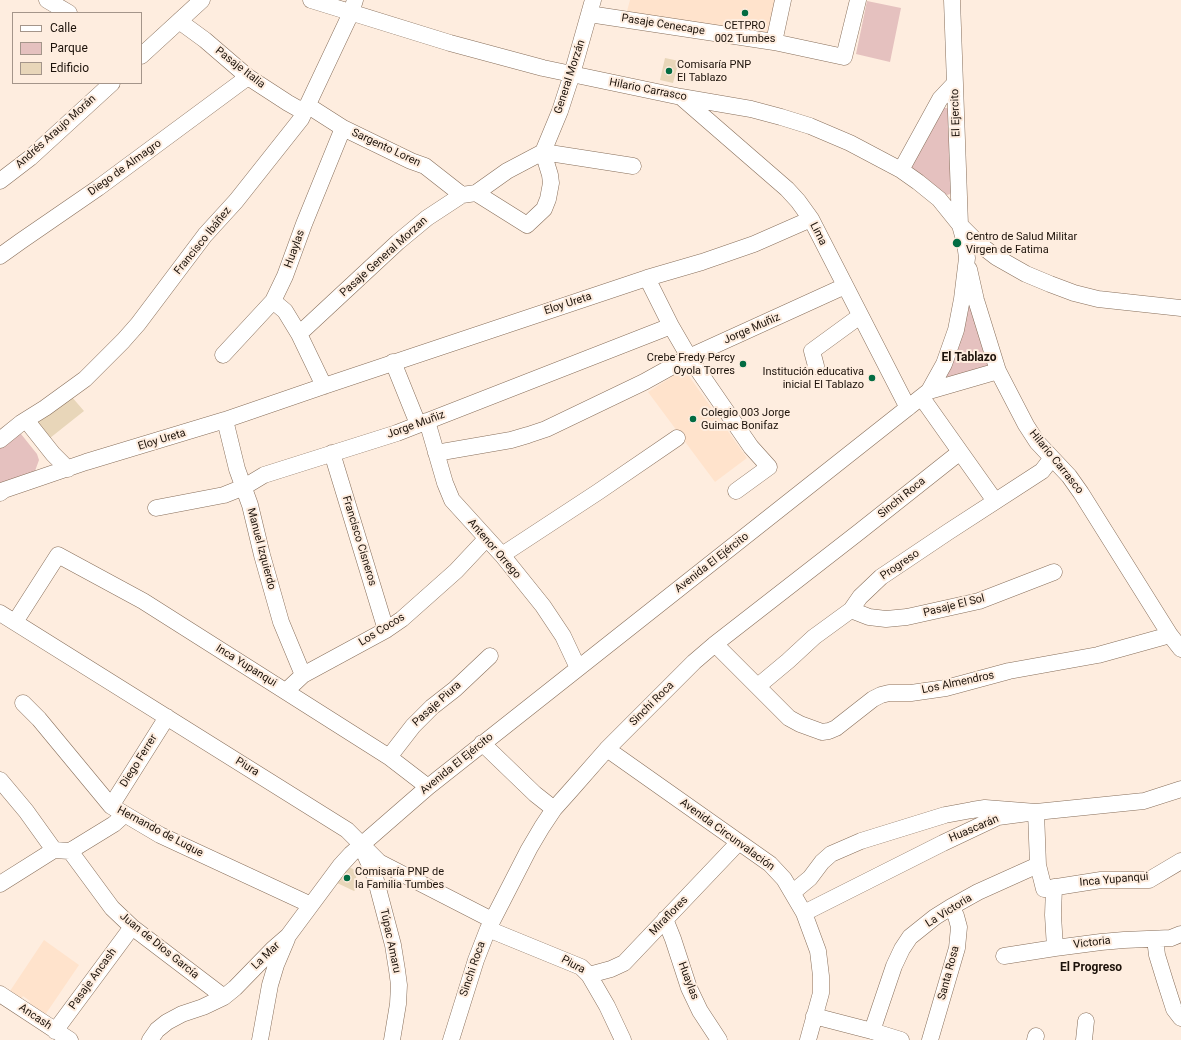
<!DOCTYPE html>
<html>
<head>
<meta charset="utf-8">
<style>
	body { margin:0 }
	#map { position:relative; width:1181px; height:1040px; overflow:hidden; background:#feeddf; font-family:Roboto,sans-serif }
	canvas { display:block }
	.legend { position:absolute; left:12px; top:12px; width:130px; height:72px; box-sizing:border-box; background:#feeddf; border:1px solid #a4958a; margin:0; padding:5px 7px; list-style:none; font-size:12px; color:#1c120a }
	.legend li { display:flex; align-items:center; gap:8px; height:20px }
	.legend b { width:20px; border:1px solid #a4958a }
</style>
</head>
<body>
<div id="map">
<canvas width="1181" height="1040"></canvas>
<ul class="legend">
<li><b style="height:5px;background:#fff"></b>Calle</li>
<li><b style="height:11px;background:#e5c1bf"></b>Parque</li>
<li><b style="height:11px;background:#e8d6b9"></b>Edificio</li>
</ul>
</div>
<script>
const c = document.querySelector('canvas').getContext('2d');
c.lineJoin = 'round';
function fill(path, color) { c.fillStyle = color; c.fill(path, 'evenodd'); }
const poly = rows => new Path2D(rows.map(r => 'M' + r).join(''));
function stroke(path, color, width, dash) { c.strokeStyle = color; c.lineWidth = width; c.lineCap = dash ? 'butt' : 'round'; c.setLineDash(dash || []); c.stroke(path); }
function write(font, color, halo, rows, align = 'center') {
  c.font = font + ' Roboto,sans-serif'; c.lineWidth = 4; c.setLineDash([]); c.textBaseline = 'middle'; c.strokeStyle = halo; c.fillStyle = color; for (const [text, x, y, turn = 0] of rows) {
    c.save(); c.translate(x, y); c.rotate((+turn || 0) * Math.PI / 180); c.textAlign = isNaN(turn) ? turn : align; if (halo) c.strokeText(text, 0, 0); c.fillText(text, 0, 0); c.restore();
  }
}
const built = poly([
	[630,0,780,0,772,36,626,15],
	[684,369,747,458,715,482,648,392],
	[44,940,79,965,45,1015,29,1004,30,1001,23,996,19,1001,8,994]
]);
const green = poly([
	[867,1,901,8,890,62,856,54],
	[944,108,947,108,950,110,952,190,950,194,947,195,907,168,941,110],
	[969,303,990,367,940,380],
	[17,429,37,454,39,460,35,471,0,488,0,443]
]);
const building = poly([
	[665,58,679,61,673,83,660,80],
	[71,396,84,411,50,438,37,422],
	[347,868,351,868,355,870,356,875,357,888,354,891,335,882]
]);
const minor = poly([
	[47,0,69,13],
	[311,0,450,43,543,68,681,97,751,109,781,117,810,126,850,143,901,170,918,182,939,199,960,225,978,243,996,257,1026,274,1050,284,1074,293,1098,299,1181,308],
	[589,14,774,42,844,57,858,0],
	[179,21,205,40,248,77,288,103,304,112],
	[774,42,783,0],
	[141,56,202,0],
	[681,97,787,189,798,201,811,219,908,408],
	[307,105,343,128,411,161,425,166,462,195],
	[543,152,560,111,572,74,593,0],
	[901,170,940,99,955,83],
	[0,181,30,158,112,83],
	[476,193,527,225,544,209,548,199,551,183,550,175,543,152],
	[0,256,21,241,98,188,248,77],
	[969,269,976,300,998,371,1026,425,1037,442,1069,476,1081,493,1170,635,1181,649],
	[647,278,671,326,689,357,751,447,769,467,736,491],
	[273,301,285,311,299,334,324,386],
	[299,334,398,242,427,218,462,195,476,193,507,171,543,152,633,166],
	[223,355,273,301,285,276,304,224,343,128],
	[393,362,418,424],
	[816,366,812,351,860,316],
	[929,391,998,371],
	[922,398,995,501],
	[26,420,53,454,68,469],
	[225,420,237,469,250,505,262,555,281,622,303,675],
	[427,421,445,483,452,500,502,555,543,606,563,636,578,668],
	[0,440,21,423,45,408,85,379,123,341,138,324,205,235,236,201,301,119,351,13,355,0],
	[332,453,386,630],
	[436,453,511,440,528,435,546,429,644,382,689,357,845,286],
	[0,493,4,490,86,462,225,420,324,386,647,278,702,262,754,244,811,219],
	[156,508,224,495,244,487,264,475,397,433,671,326],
	[502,555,598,492,677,438],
	[851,610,869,617,886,619,907,617,979,601,1054,572],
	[0,613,347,830,379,862,492,920],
	[15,622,58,555,143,601,389,757,428,787],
	[715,644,789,718,800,724,822,732,829,731,836,728,873,699,881,695,889,693,911,693,946,688,1009,671,1098,655,1170,635],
	[758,686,788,661,814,637,851,610,860,597,881,577,948,532,1042,471,1052,458],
	[286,691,303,675,386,630,402,619,456,571,486,539],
	[23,703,39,719,111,806,160,835,311,905],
	[482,743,535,794,554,809],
	[607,749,770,864,784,879,804,913,818,951,821,976,821,993,808,1040],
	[389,757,413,726,432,707,455,689,490,656],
	[0,780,26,811,54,850],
	[111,806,167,717],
	[70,851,112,908,132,927,224,997],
	[364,852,375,877,393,945,397,970,399,985,398,1004,392,1040],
	[0,884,54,850,70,851,114,824,124,815],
	[1054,887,1053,915,1055,948],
	[793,893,798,888,810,878,822,862,831,854,861,841,945,815,972,810,985,808,1036,812,1038,865,1044,889,1101,880,1149,880,1181,861],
	[804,913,943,843,998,817,1036,812,1144,801,1181,789],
	[665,919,673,939,689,988,700,1011,719,1040],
	[488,929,581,967,589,975,607,1006,623,1040],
	[1155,939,1157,955,1165,981,1174,1009,1181,1018],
	[1004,956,1055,948,1101,942,1124,940,1171,938,1181,934],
	[589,975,611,969,624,963,739,842],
	[0,994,70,1040],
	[814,1016,872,1031,901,1040],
	[55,1031,132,927],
	[872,1031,894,966,902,949,910,937,935,917,951,907,978,892,1038,865],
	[150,1040,157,1030,167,1022,182,1014,203,1007,224,997,235,988,273,949,288,936,340,866,351,854,428,787,929,391,944,364,956,330,962,299,967,258,965,243,960,225,952,0],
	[260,1040,270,985,276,965,287,939],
	[451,1040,476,960,488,929,529,849,542,827,554,809,571,790,607,749,694,662,715,644,859,532,960,452],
	[930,1040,957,948,959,927,956,916,951,907],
	[1035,1040,1036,1036],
	[1084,1040,1086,1021]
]);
const markers = [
	[745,13,4,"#036c42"],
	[669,71,4,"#036c42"],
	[957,243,5,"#036c42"],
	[743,364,4,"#036c42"],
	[872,378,4,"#036c42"],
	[693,419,4,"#036c42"],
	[347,878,4,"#036c42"]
];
const streetNames = [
	["Pasaje Cenecape",663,25,9],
	["Pasaje Italia",240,68,38],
	["General Morzán",570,77,-72],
	["Hilario Carrasco",648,90,11],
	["El Ejercito",956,113,-92],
	["Andrés Araujo Morán",56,132,-42],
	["Sargento Loren",386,148,25],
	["Diego de Almagro",125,168,-36],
	["Lima",818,234,63],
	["Francisco Ibáñez",203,241,-51],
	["Huaylas",295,249,-70],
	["Pasaje General Morzan",384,257,-42],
	["Eloy Ureta",568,304,-18],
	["Jorge Muñiz",752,329,-24],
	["Jorge Muñiz",416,425,-20],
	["Eloy Ureta",162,440,-17],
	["Hilario Carrasco",1056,462,51],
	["Sinchi Roca",902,498,-39],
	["Francisco Cisneros",359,541,73],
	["Manuel Izquierdo",261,549,75],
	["Antenor Orrego",494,549,49],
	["Avenida El Ejército",712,563,-38],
	["Progreso",900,565,-34],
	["Pasaje El Sol",954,606,-14],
	["Los Cocos",382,630,-32],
	["Inca Yupanqui",246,666,32],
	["Los Almendros",958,683,-12],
	["Pasaje Piura",437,704,-42],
	["Sinchi Roca",652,704,-45],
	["Diego Ferrer",139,761,-58],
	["Avenida El Ejército",457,764,-39],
	["Piura",247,767,32],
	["Huascarán",974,829,-23],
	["Hernando de Luque",160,832,28],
	["Avenida Circunvalación",727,835,36],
	["Inca Yupanqui",1114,880,-5],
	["La Victoria",949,911,-32],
	["Miraflores",669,916,-46],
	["Túpac Amaru",390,941,78],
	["Victoria",1092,943,-7],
	["Juan de Dios García",159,946,39],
	["La Mar",266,956,-44],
	["Piura",573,965,29],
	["Sinchi Roca",473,969,-71],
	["Santa Rosa",949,973,-75],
	["Pasaje Ancash",93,979,-54],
	["Huaylas",688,981,69],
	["Ancash",35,1017,34]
];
const poiNames = [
	["CETPRO",745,26,"center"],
	["002 Tumbes",745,39,"center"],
	["Comisaría PNP",677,65],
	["El Tablazo",677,78],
	["Centro de Salud Militar",966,237],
	["Virgen de Fatima",966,250],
	["Crebe Fredy Percy",735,358,"right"],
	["Oyola Torres",735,371,"right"],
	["Institución educativa",864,372,"right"],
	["inicial El Tablazo",864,385,"right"],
	["Colegio 003 Jorge",701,413],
	["Guimac Bonifaz",701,426],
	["Comisaría PNP de",355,872],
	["la Familia Tumbes",355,885]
];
const neighbourhoodNames = [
	["El Tablazo",969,358],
	["El Progreso",1091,968]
];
fill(built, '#ffe3cc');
fill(green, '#e5c1bf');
fill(building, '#e8d6b9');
stroke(minor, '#876e5a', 17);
stroke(minor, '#fff', 16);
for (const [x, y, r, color] of markers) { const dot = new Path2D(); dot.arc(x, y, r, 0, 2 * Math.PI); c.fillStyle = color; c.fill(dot); stroke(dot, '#feeddf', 1.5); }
write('11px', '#1c120a', '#feeddf', streetNames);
write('11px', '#1c120a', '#feeddf', poiNames, 'left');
write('bold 12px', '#1c120a', '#feeddf', neighbourhoodNames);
</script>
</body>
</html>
